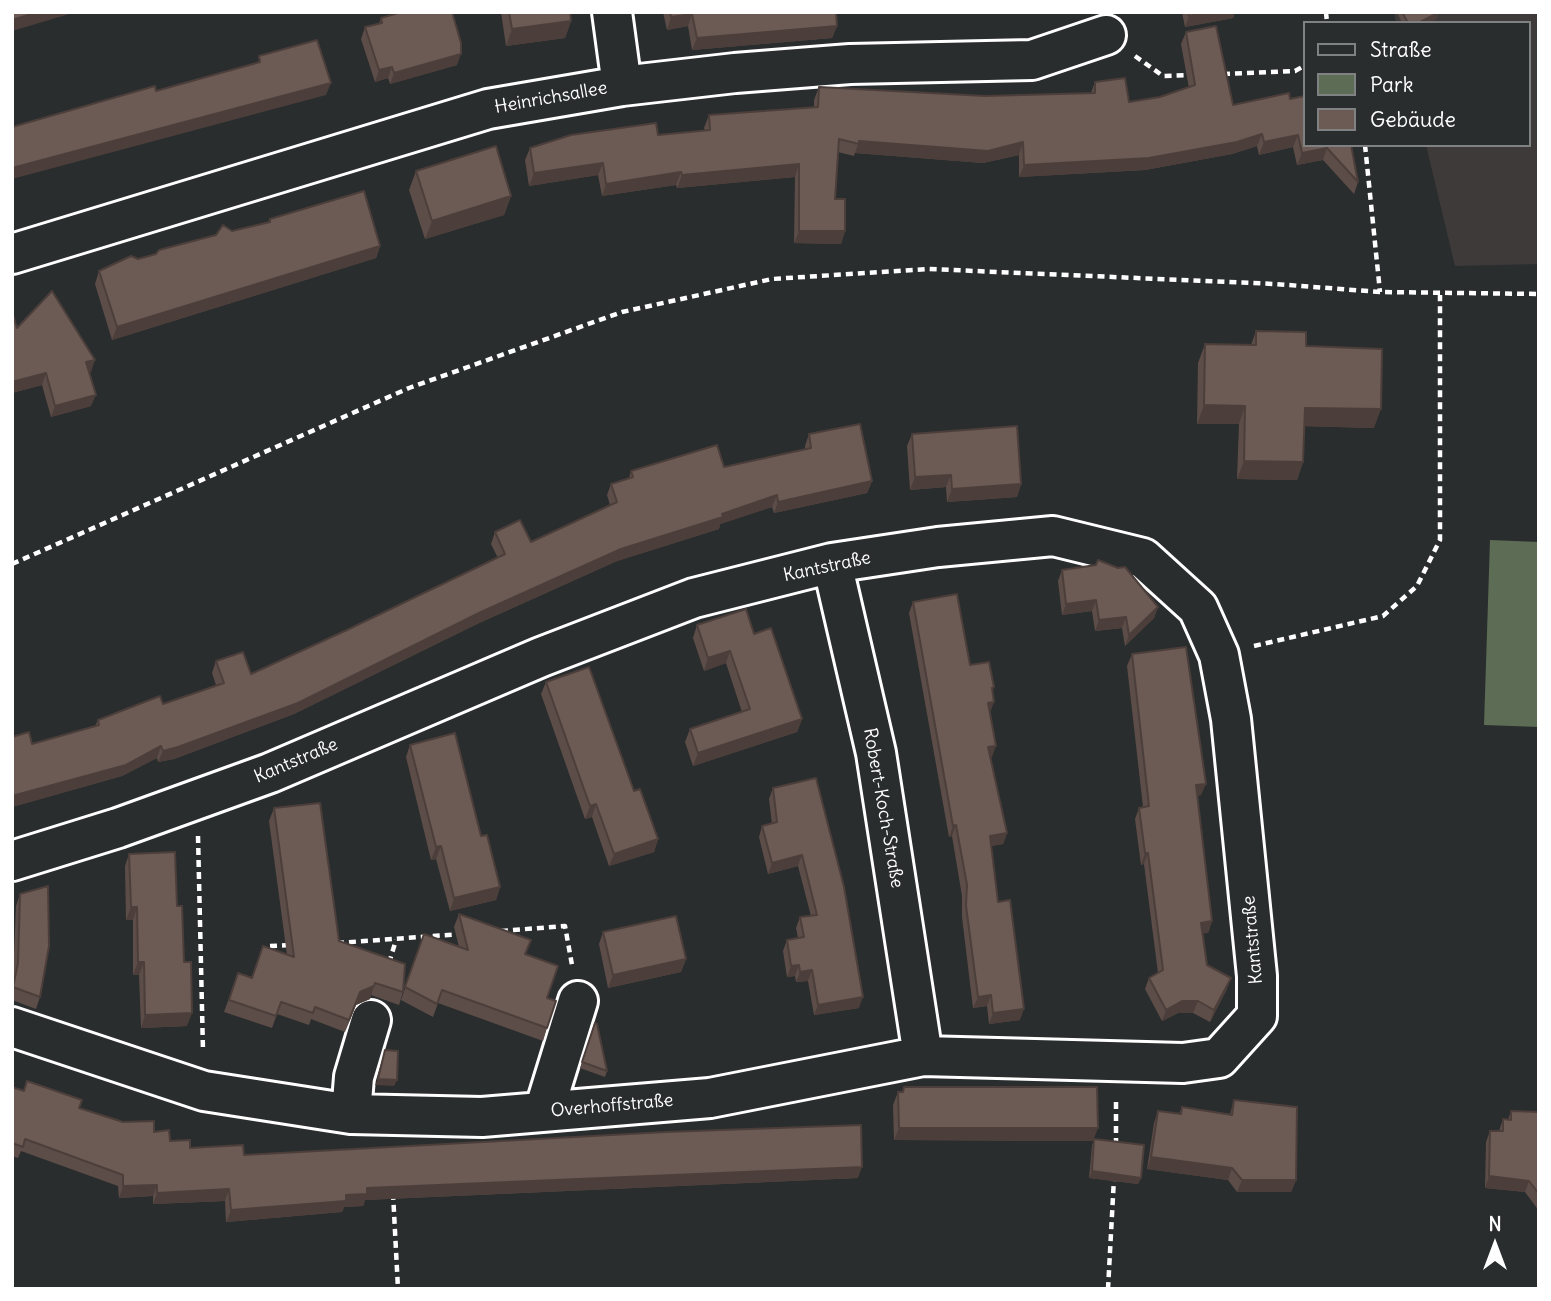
<!DOCTYPE html>
<html>
<head>
<meta charset="utf-8">
<style>
	body { margin:0 }
	#map { position:relative; width:1551px; height:1301px; overflow:hidden; background:#2a2d2e; font-family:Delius,sans-serif }
	canvas { display:block }
	.frame { position:absolute; inset:0; border:14px solid #fff; pointer-events:none }
	.legend { position:absolute; left:1303px; top:21px; width:228px; height:126px; box-sizing:border-box; background:#2a2d2e; border:2px solid #7f8182; margin:0; padding:9px 12px; list-style:none; font-size:21px; color:#fff }
	.legend li { display:flex; align-items:center; gap:14px; height:35px }
	.legend b { width:35px; border:2px solid #7f8182 }
	.north { position:absolute; left:1460px; top:1210px; width:70px; height:70px; -webkit-text-stroke:5px #2a2d2e; paint-order:stroke; rotate:0deg; font-size:19px; font-weight:700; line-height:28px; text-align:center; color:#fff }
	.north::after { content:''; display:block; margin:auto; width:24px; height:32px; background:#fff; clip-path:polygon(50% 0,100% 100%,50% 72%,0 100%) }
</style>
</head>
<body>
<div id="map">
<canvas width="1551" height="1301"></canvas>
<div class="frame"></div>
<ul class="legend">
<li><b style="height:9px;background:#2a2d2e"></b>Straße</li>
<li><b style="height:19px;background:#5d6c55"></b>Park</li>
<li><b style="height:19px;background:#6c5a54"></b>Gebäude</li>
</ul>
<div class="north">N</div>
</div>
<script>
const c = document.querySelector('canvas').getContext('2d');
c.lineJoin = 'round';
function fill(path, color) { c.fillStyle = color; c.fill(path, 'evenodd'); }
const poly = rows => new Path2D(rows.map(r => 'M' + r).join(''));
function stroke(path, color, width, dash) { c.strokeStyle = color; c.lineWidth = width; c.lineCap = dash ? 'butt' : 'round'; c.setLineDash(dash || []); c.stroke(path); }
function write(font, color, halo, rows, align = 'center') {
  c.font = font + ' Delius,sans-serif'; c.lineWidth = 6; c.setLineDash([]); c.textBaseline = 'middle'; c.strokeStyle = halo; c.fillStyle = color; for (const [text, x, y, turn = 0] of rows) {
    c.save(); c.translate(x, y); c.rotate((+turn || 0) * Math.PI / 180); c.textAlign = isNaN(turn) ? turn : align; if (halo) c.strokeText(text, 0, 0); c.fillText(text, 0, 0); c.restore();
  }
}
const built = poly([
	[1394,12,1539,12,1539,264,1455,266,1426,145,1528,145,1528,23,1396,23]
]);
const green = poly([
	[1490,540,1539,542,1539,727,1484,725]
]);
const path = poly([
	[1326,12,1327,23],
	[1135,56,1163,76,1190,75],
	[1223,74,1295,71,1304,66],
	[1365,145,1380,292],
	[12,564,409,388,622,312,772,279,929,269,1275,284,1380,292,1539,294],
	[1254,646,1383,616,1417,586,1440,540,1440,295],
	[198,836,203,1051],
	[501,931,565,926,572,965],
	[337,943,461,934],
	[270,946,290,945],
	[389,963,396,940],
	[1116,1145,1116,1098],
	[393,1193,398,1289],
	[1108,1289,1114,1178]
]);
const minor = poly([
	[612,12,622,86],
	[12,254,488,109,622,86,735,73,850,64,1032,60,1106,35],
	[832,563,876,753,923,1056],
	[12,861,118,828,270,773,541,657,694,598,832,563,938,547,1053,536,1143,558,1198,608,1219,655,1231,719,1257,976,1257,1016,1219,1058,1183,1063,923,1056,710,1098,482,1117,351,1114,204,1091,12,1027],
	[544,1111,578,1001],
	[351,1114,354,1077,371,1020]
]);
const wall = poly([
	[501,12,570,12,571,21,565,38,506,46],
	[663,12,836,12,837,26,832,38,692,50,688,26,667,30],
	[1182,12,1235,12,1233,18,1185,27],
	[1397,12,1438,12,1438,13,1436,19,1429,23,1402,23],
	[381,18,457,65,390,84,388,78,375,82,361,39,365,27,379,24],
	[1186,32,1233,105,1290,99,1351,145,1358,182,1354,194,1323,160,1297,165,1293,147,1259,155,1257,146,1232,154,1145,170,1019,177,1019,155,983,163,855,153,854,156,838,152,835,199,845,231,841,244,794,243,795,177,677,188,676,185,602,196,598,175,529,186,525,160,530,148,705,130,704,128,709,115,814,107,814,100,819,87,985,96,1091,93,1095,82,1129,102,1160,97,1189,88,1181,44],
	[416,171,511,196,504,215,425,239,409,190],
	[270,219,380,246,376,258,112,340,95,284,99,271,232,231,268,222],
	[12,312,17,328,91,372,89,372,91,406,51,417,42,385,12,393],
	[1256,331,1306,346,1374,428,1304,426,1303,462,1297,480,1237,479,1239,424,1197,424,1198,363,1205,344,1251,345],
	[809,434,872,481,867,493,774,513,772,507,720,524,719,529,617,561,477,624,294,714,174,759,158,762,157,758,122,776,12,807,12,737,32,744,95,726,98,720,163,704,216,685,212,673,216,661,251,674,347,630,498,558,491,544,495,532,531,542,610,505,607,495,611,484,629,478,631,471,724,467,805,449,805,446],
	[912,434,1021,484,1017,497,947,502,946,487,910,490,907,446],
	[1062,570,1158,607,1154,618,1125,646,1122,628,1095,631,1092,611,1062,615,1058,581],
	[913,602,970,665,994,687,992,692,990,713,992,757,990,757,1007,833,1003,844,991,846,998,902,1020,1020,989,1024,987,1006,973,1008,962,917,962,896,952,836,949,837,909,613],
	[697,625,754,634,802,719,797,732,693,766,685,742,690,729,742,712,726,663,704,671,693,638],
	[1132,654,1201,795,1197,796,1212,921,1208,933,1203,933,1207,965,1227,989,1210,1022,1193,1013,1178,1013,1162,1021,1145,989,1149,978,1158,973,1144,864,1141,865,1135,819,1139,808,1143,807,1127,666],
	[546,682,634,791,658,839,654,852,609,866,592,817,585,819,541,694],
	[410,745,481,836,500,887,496,900,450,911,436,859,431,860,406,757],
	[816,778,859,1008,814,1015,808,981,796,982,795,976,787,977,783,951,787,940,798,938,796,928,800,917,811,916,798,866,768,874,759,837,762,826,772,824,769,799,773,788],
	[274,808,339,941,403,992,399,1005,371,995,370,999,356,1005,345,1032,311,1019,309,1025,277,1014,272,1028,224,1012,238,973,252,978,287,955,269,821],
	[129,854,177,906,187,1026,141,1028,139,975,133,975,133,920,126,920,125,866],
	[20,894,40,997,36,1009,12,1000,16,906],
	[459,914,525,954,547,998,547,1028,543,1041,438,1003,433,1017,401,1000,424,934,459,947,454,927],
	[603,932,686,959,681,972,608,988,599,944],
	[595,1023,607,1071,605,1077,580,1068],
	[12,1087,154,1132,170,1141,190,1148,244,1155,858,1178,365,1200,363,1206,344,1207,342,1212,226,1222,225,1201,153,1204,153,1196,119,1198,118,1186,21,1151,18,1158,12,1156],
	[904,1087,1093,1141,894,1140,893,1105,898,1092,902,1092],
	[1234,1100,1296,1180,1291,1192,1237,1192,1228,1180,1147,1169,1154,1123,1158,1111,1179,1114,1182,1107,1230,1114],
	[1539,1105,1539,1211,1525,1192,1485,1188,1486,1142,1490,1131,1499,1131,1503,1119,1508,1120,1511,1111,1538,1112],
	[1094,1139,1141,1178,1138,1184,1089,1178,1092,1146]
]);
const shadedWall = poly([
	[38,12,76,12,12,31,12,20],
	[1206,12,1235,12,1233,18,1185,27,1189,16],
	[1438,13,1436,19,1429,23,1418,23],
	[692,14,688,26,667,30,671,17],
	[571,21,565,38,506,46,512,29],
	[837,26,832,38,692,50,697,38],
	[461,54,457,65,390,84,394,73],
	[392,67,388,78,375,82,379,70],
	[331,83,326,95,12,179,12,168],
	[1262,134,1257,146,1232,154,1145,170,1019,177,1024,165],
	[1298,135,1293,147,1259,155,1264,142],
	[859,141,1023,142,1019,155,983,163,855,153],
	[1327,148,1323,160,1297,165,1302,153],
	[603,163,598,175,529,186,534,173],
	[799,164,795,177,677,188,682,175],
	[681,172,676,185,602,196,606,184],
	[511,196,504,215,425,239,432,221],
	[799,231,845,231,841,244,794,243],
	[380,246,376,258,112,340,117,327],
	[95,360,91,372,82,374,86,362],
	[46,373,42,385,12,393,12,382],
	[96,395,91,406,51,417,55,406],
	[1204,405,1245,406,1239,424,1197,424],
	[1305,408,1381,409,1374,428,1298,426],
	[1244,461,1303,462,1297,480,1237,479],
	[951,475,946,487,910,490,915,477],
	[872,481,867,493,774,513,778,502],
	[1021,484,1017,497,947,502,952,489],
	[777,495,772,507,720,524,719,529,617,561,477,624,294,714,174,759,158,762,163,751,481,612,621,549],
	[1096,600,1092,611,1062,615,1066,604],
	[1158,607,1154,618,1125,646,1129,635],
	[1126,617,1122,628,1095,631,1099,620],
	[730,651,726,663,704,671,708,658],
	[994,702,990,713,988,703],
	[802,719,797,732,693,766,698,753],
	[161,746,157,758,122,776,12,807,12,796],
	[996,746,992,757,984,758,988,747],
	[1206,784,1201,795,1191,796,1196,785],
	[596,804,592,817,585,819,590,806],
	[956,825,952,836,949,837,953,826],
	[1007,833,1003,844,986,847,990,836],
	[658,839,654,852,609,866,614,854],
	[441,846,436,859,431,860,436,847],
	[1145,853,1148,853,1144,864,1141,865],
	[802,855,798,866,768,874,772,863],
	[500,887,496,900,450,911,454,898],
	[131,907,137,907,133,920,126,920],
	[1212,921,1208,933,1197,934,1201,923],
	[686,959,681,972,608,988,613,975],
	[138,962,144,962,139,975,133,975],
	[799,965,795,976,787,977,791,966],
	[812,970,808,981,796,982,800,972],
	[1231,978,1227,989,1210,1022,1214,1010],
	[374,986,370,999,356,1005,345,1032,360,992],
	[991,995,987,1006,973,1008,978,997],
	[863,997,859,1008,814,1015,818,1005],
	[1182,1001,1198,1001,1193,1013,1178,1013,1162,1021,1166,1010],
	[1024,1009,1020,1020,989,1024,993,1013],
	[192,1013,187,1026,141,1028,145,1015],
	[378,1079,397,1080,394,1086,375,1085],
	[899,1128,1098,1128,1093,1141,894,1140],
	[1151,1157,1232,1168,1228,1180,1147,1169],
	[862,1167,858,1178,365,1200,363,1206,344,1207,342,1212,226,1222,231,1210,346,1195,367,1188],
	[1092,1171,1141,1178,1138,1184,1089,1178],
	[1489,1176,1529,1181,1525,1192,1485,1188],
	[1242,1180,1296,1180,1291,1192,1237,1192],
	[157,1185,153,1196,119,1198,123,1186],
	[229,1189,225,1201,153,1204,157,1193]
]);
const building = poly([
	[12,12,38,12,12,20,12,12],
	[402,12,452,12,461,43,461,54,394,73,392,67,379,70,365,27,382,23,381,18,402,12],
	[509,12,570,12,571,21,512,29,509,12],
	[670,12,836,12,837,26,697,38,692,14,671,17,670,12],
	[1188,12,1206,12,1189,16,1188,12],
	[1402,12,1438,12,1438,13,1418,23,1408,23,1402,12],
	[1216,26,1233,105,1289,93,1290,99,1304,96,1304,145,1351,145,1358,182,1327,148,1302,153,1298,135,1264,142,1262,134,1237,142,1149,158,1024,165,1023,142,988,151,859,141,859,144,839,139,835,199,845,199,845,231,799,231,799,164,682,175,681,172,606,184,603,163,534,173,530,148,571,135,656,123,658,135,710,130,709,115,818,107,819,87,985,96,1095,93,1095,82,1125,78,1129,102,1160,97,1195,85,1186,32,1216,26],
	[317,40,331,83,12,168,12,127,155,86,156,91,260,62,259,56,317,40],
	[496,146,511,196,432,221,416,171,496,146],
	[364,191,380,246,117,327,99,271,131,256,138,259,156,254,159,250,216,235,223,225,232,231,270,222,270,219,364,191],
	[52,291,95,360,86,362,96,395,55,406,46,373,12,382,12,312,17,328,52,291],
	[1256,331,1306,332,1306,346,1382,349,1381,409,1305,408,1303,462,1244,461,1245,406,1204,405,1205,344,1256,345,1256,331],
	[860,424,872,481,778,502,777,495,722,514,723,517,621,549,481,612,298,703,178,747,163,751,161,746,126,765,12,796,12,737,29,732,32,744,99,725,98,720,160,696,163,704,224,683,216,661,243,652,251,674,347,630,505,554,495,532,520,520,531,542,617,502,611,484,633,477,631,471,717,445,724,467,811,448,809,434,860,424],
	[1017,426,1021,484,952,489,951,475,915,477,912,434,1017,426],
	[1098,560,1118,568,1125,567,1158,607,1129,635,1126,617,1099,620,1096,600,1066,604,1062,570,1096,565,1098,560],
	[957,594,970,665,989,662,994,687,992,688,994,702,988,703,996,746,988,747,1007,833,990,836,998,902,1010,900,1024,1009,993,1013,991,995,978,997,966,906,967,885,956,825,953,826,913,602,957,594],
	[746,609,754,634,771,628,802,719,698,753,690,729,750,709,730,651,708,658,697,625,746,609],
	[1186,647,1206,784,1196,785,1212,921,1201,923,1207,965,1231,978,1214,1010,1198,1001,1182,1001,1166,1010,1149,978,1163,970,1148,853,1145,853,1139,808,1149,806,1132,654,1186,647],
	[589,667,634,791,640,789,658,839,614,854,596,804,590,806,546,682,589,667],
	[455,733,481,836,487,835,500,887,454,898,441,846,436,847,410,745,455,733],
	[816,778,844,887,863,997,818,1005,812,970,800,972,799,965,791,966,787,940,804,937,800,917,817,915,802,855,772,863,762,826,777,822,773,788,816,778],
	[320,803,339,941,405,964,403,992,375,983,374,986,360,992,349,1020,315,1007,313,1013,281,1002,276,1016,229,1000,238,973,252,978,263,946,294,957,274,808,320,803],
	[175,852,177,906,182,906,184,962,191,962,192,1013,145,1015,144,962,138,962,137,907,131,907,129,854,175,852],
	[48,886,49,946,40,997,13,987,18,963,20,894,48,886],
	[459,914,531,940,525,954,558,966,547,998,556,1001,547,1028,442,990,437,1004,405,987,424,934,468,950,459,914],
	[676,916,686,959,613,975,603,932,676,916],
	[595,1023,597,1024,607,1071,582,1062,595,1023],
	[385,1050,398,1051,397,1080,378,1079,385,1050],
	[27,1081,82,1100,79,1108,123,1122,154,1121,154,1132,169,1130,170,1141,190,1140,190,1148,243,1145,244,1155,666,1132,861,1125,862,1167,367,1188,367,1194,346,1195,346,1201,231,1210,229,1189,157,1193,157,1185,123,1186,123,1175,25,1139,23,1147,12,1143,12,1087,24,1091,27,1081],
	[904,1087,1097,1087,1098,1128,899,1128,898,1092,903,1092,904,1087],
	[1234,1100,1297,1107,1296,1180,1242,1180,1232,1168,1151,1157,1158,1111,1181,1114,1182,1107,1232,1115,1234,1100],
	[1511,1111,1539,1112,1539,1194,1529,1181,1489,1176,1490,1131,1503,1131,1503,1119,1511,1120,1511,1111],
	[1094,1139,1144,1145,1141,1178,1092,1171,1094,1139]
]);
const streetNames = [
	["Heinrichsallee",551,98,-10],
	["Kantstraße",827,567,-12],
	["Kantstraße",296,761,-23],
	["Robert-Koch-Straße",883,808,80],
	["Kantstraße",1253,940,-95],
	["Overhoffstraße",612,1106,-5]
];
fill(built, '#3e3a39');
fill(green, '#5d6c55');
stroke(minor, '#fff', 44);
stroke(path, '#fff', 4.5, [7, 5]);
stroke(minor, '#2a2d2e', 38);
fill(wall, '#5d4d48');
fill(shadedWall, '#4c3f3b');
fill(building, '#6c5a54');
stroke(building, '#4c3f3b', 2);
write('18px', '#fff', '#2a2d2e', streetNames);
</script>
</body>
</html>
